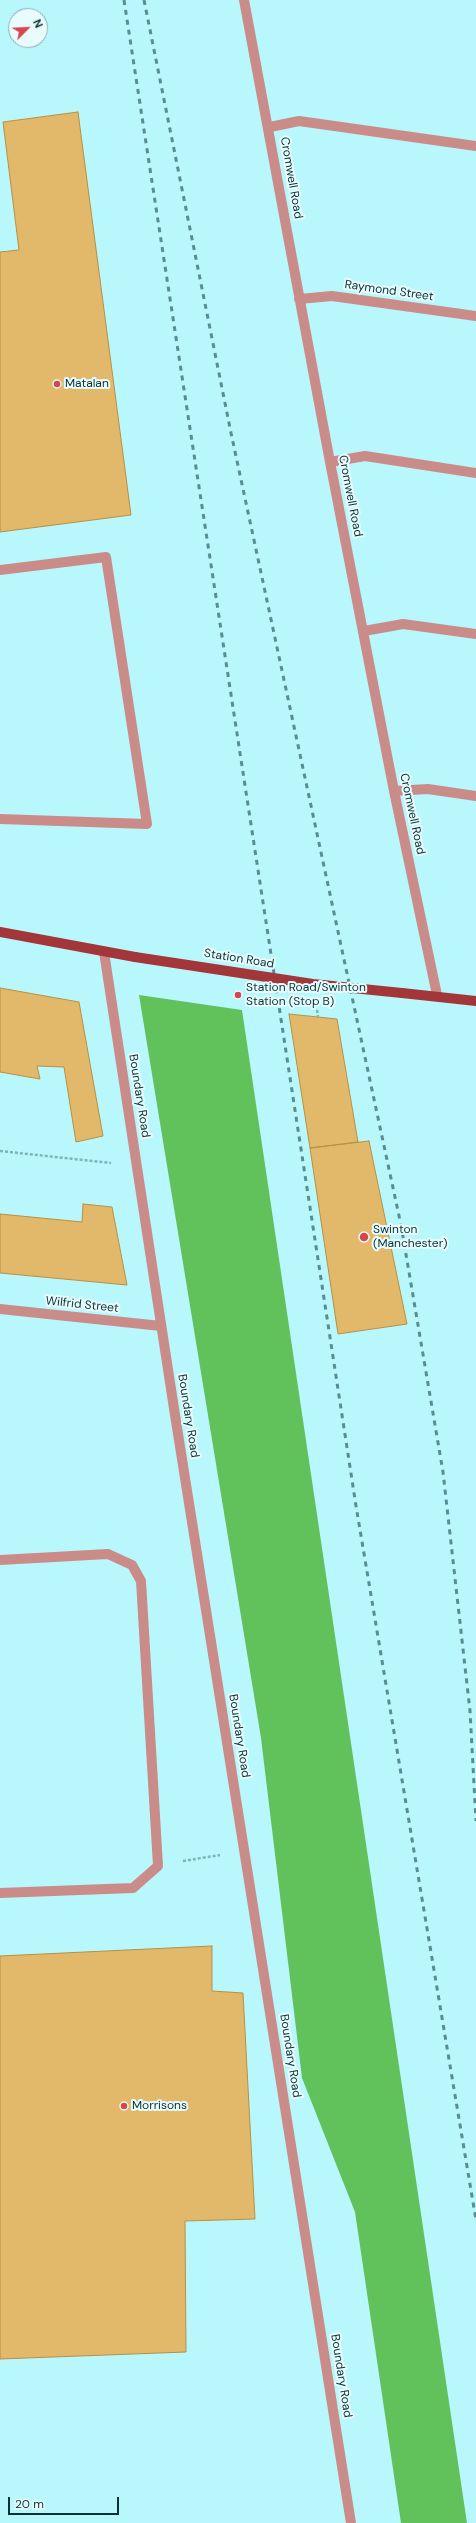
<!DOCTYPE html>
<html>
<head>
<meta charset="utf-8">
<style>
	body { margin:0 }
	#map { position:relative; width:476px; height:2523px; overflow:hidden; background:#b8f8fd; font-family:"DM Sans",sans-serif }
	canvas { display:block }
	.north { position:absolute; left:8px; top:8px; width:40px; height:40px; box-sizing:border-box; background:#e8fcfe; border:1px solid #8fabae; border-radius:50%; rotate:66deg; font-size:11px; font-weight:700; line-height:16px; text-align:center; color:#0a3235 }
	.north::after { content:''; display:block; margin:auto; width:14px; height:18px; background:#d6464b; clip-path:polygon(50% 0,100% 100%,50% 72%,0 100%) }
	.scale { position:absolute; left:8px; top:2497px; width:111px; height:18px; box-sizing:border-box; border:2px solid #0a3235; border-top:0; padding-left:5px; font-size:12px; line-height:14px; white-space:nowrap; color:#0a3235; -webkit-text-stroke:3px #e8fcfe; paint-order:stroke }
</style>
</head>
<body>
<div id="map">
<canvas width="476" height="2523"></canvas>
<div class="north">N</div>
<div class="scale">20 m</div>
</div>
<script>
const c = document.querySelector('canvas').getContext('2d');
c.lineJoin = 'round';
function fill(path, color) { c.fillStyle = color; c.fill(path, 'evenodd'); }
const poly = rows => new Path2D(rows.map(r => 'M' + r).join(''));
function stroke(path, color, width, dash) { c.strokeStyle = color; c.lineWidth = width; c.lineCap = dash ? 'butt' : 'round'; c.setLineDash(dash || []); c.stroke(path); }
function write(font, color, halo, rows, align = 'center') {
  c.font = font + ' "DM Sans",sans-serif'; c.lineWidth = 4; c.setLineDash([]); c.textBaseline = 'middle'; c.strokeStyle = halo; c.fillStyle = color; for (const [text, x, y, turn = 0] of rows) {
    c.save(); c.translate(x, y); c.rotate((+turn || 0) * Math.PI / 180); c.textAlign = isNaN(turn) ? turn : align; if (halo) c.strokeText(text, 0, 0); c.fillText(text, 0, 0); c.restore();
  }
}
const forest = poly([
	[139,995,242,1010,467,2523,401,2523,355,2212,302,2078,261,1738]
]);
const building = poly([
	[78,112,131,515,0,532,0,252,19,250,3,122,78,112],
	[0,988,79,1002,103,1136,76,1142,64,1067,37,1066,40,1079,0,1072,0,988],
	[289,1014,337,1019,358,1142,310,1148,289,1014],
	[369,1141,407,1324,338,1334,310,1148,369,1141],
	[83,1204,112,1207,127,1285,0,1273,0,1214,82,1222,83,1204],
	[212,1946,212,1991,243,1993,255,2219,185,2221,186,2352,0,2359,0,1956,212,1946]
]);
const path = poly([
	[317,1010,318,1017],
	[0,1151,111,1163],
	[183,1861,220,1855]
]);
const minor = poly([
	[244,0,330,462,394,791,437,995],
	[270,127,299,121,476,146],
	[299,299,332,296,476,316],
	[330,462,365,456,476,473],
	[0,570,106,557,147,824,0,819],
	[364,631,403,624,476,634],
	[394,791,428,789,476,796],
	[104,952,175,1415,351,2523],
	[0,1309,161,1326],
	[0,1560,108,1554,132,1565,141,1581,158,1866,133,1888,0,1893]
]);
const major = poly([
	[0,932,135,957],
	[402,993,476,1001]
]);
const rail = poly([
	[124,0,356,1506,476,2220],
	[144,0,231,433,401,1225,443,1472,470,1711,476,1821]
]);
const majorBridge = poly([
	[135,957,313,984,402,993]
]);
const markers = [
	[57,384,4,"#d6464b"],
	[238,995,4,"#d6464b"],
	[364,1237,5,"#d6464b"],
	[124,2106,4,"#d6464b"]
];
const streetNames = [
	["Cromwell Road",291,178,80],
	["Raymond Street",389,291,8],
	["Cromwell Road",350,496,79],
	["Cromwell Road",412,814,78],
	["Station Road",239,959,9],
	["Boundary Road",139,1096,81],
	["Wilfrid Street",82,1305,6],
	["Boundary Road",188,1416,81],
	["Boundary Road",239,1736,81],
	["Boundary Road",290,2056,81],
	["Boundary Road",341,2376,81]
];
const poiNames = [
	["Matalan",65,384],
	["Station Road/Swinton",246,988],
	["Station (Stop B)",246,1002],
	["Swinton",373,1230],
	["(Manchester)",373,1244],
	["Morrisons",132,2106]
];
fill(forest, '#61c25c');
fill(building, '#e2b96b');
stroke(building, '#b79041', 1);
stroke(path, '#7cb4b8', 2.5, [3, 2]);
stroke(minor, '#ca8c89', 10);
stroke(major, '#a23639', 10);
stroke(rail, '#5a8d91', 3, [5, 5]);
stroke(majorBridge, '#a23639', 10);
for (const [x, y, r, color] of markers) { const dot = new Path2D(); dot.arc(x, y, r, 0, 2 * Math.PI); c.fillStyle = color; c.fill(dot); stroke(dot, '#e8fcfe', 1.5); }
write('12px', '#0a3235', '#e8fcfe', streetNames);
write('12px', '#0a3235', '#e8fcfe', poiNames, 'left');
</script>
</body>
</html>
